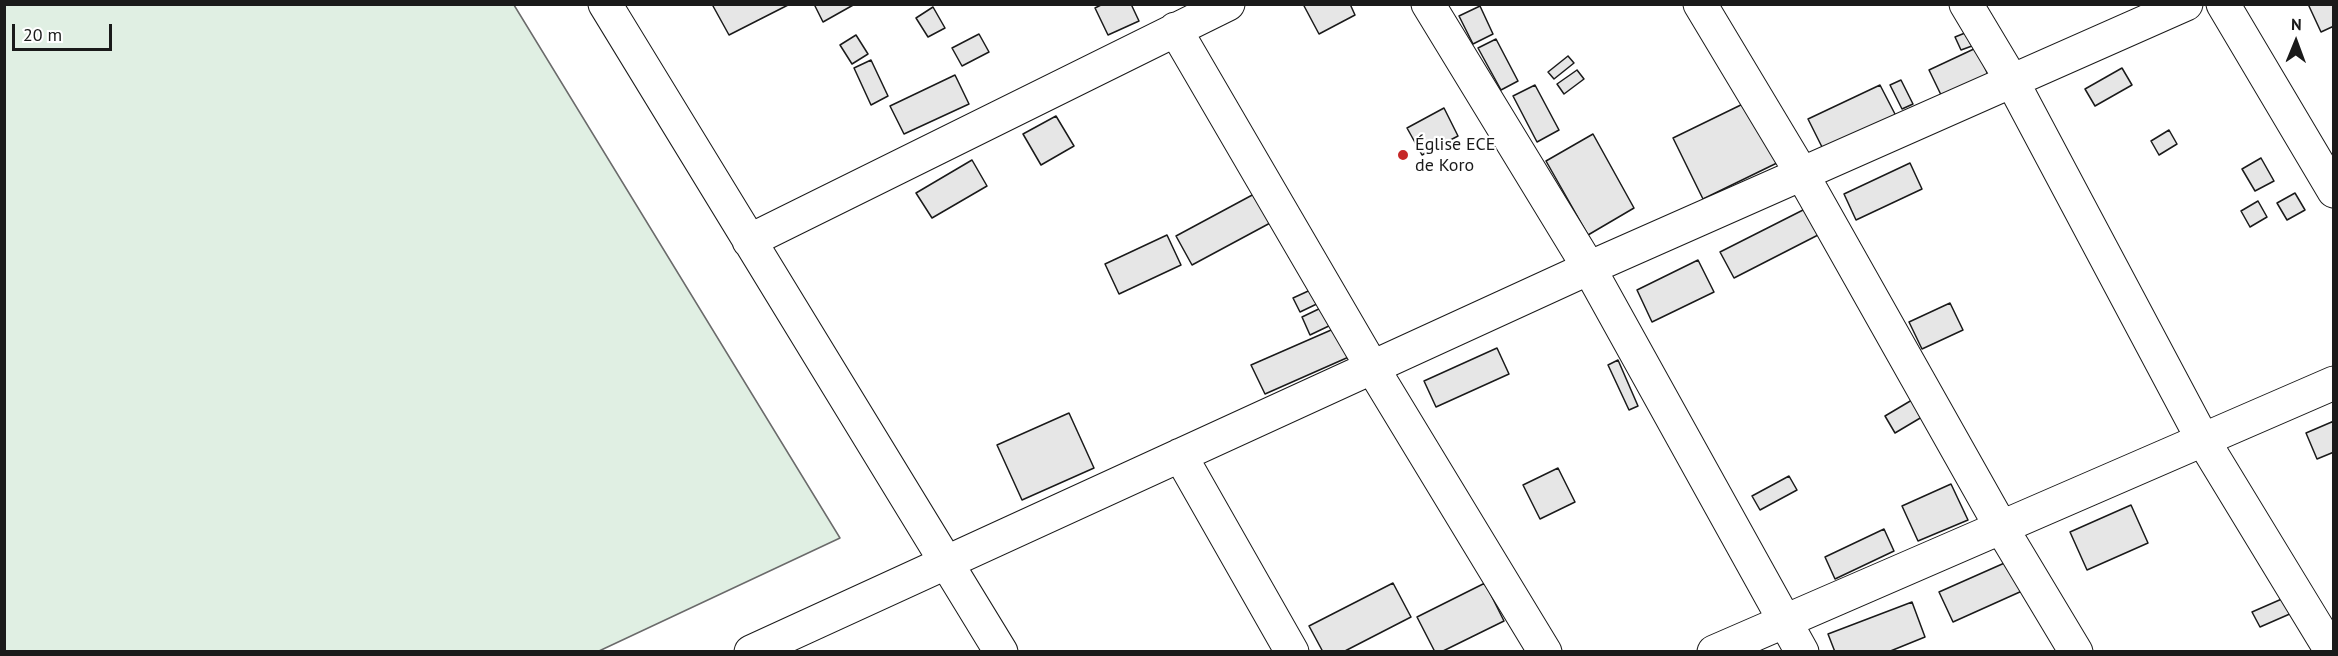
<!DOCTYPE html>
<html>
<head>
<meta charset="utf-8">
<style>
	body { margin:0 }
	#map { position:relative; width:2338px; height:656px; overflow:hidden; background:#fff; font-family:"PT Sans",sans-serif }
	canvas { display:block }
	.frame { position:absolute; inset:0; border:6px solid #1a1a1a; pointer-events:none }
	.north { position:absolute; left:2266px; top:12px; width:60px; height:60px; -webkit-text-stroke:4px #fff; paint-order:stroke; rotate:1deg; font-size:16px; font-weight:700; line-height:24px; text-align:center; color:#1a1a1a }
	.north::after { content:''; display:block; margin:auto; width:21px; height:27px; background:#1a1a1a; clip-path:polygon(50% 0,100% 100%,50% 72%,0 100%) }
	.scale { position:absolute; left:12px; top:24px; width:100px; height:27px; box-sizing:border-box; border:3px solid #1a1a1a; border-top:0; padding-left:8px; font-size:18px; line-height:21px; white-space:nowrap; color:#1a1a1a; -webkit-text-stroke:4px #fff; paint-order:stroke }
</style>
</head>
<body>
<div id="map">
<canvas width="2338" height="656"></canvas>
<div class="frame"></div>
<div class="north">N</div>
<div class="scale">20 m</div>
</div>
<script>
const c = document.querySelector('canvas').getContext('2d');
c.lineJoin = 'round';
function fill(path, color) { c.fillStyle = color; c.fill(path, 'evenodd'); }
const poly = rows => new Path2D(rows.map(r => 'M' + r).join(''));
function stroke(path, color, width, dash) { c.strokeStyle = color; c.lineWidth = width; c.lineCap = dash ? 'butt' : 'round'; c.setLineDash(dash || []); c.stroke(path); }
function write(font, color, halo, rows, align = 'center') {
  c.font = font + ' "PT Sans",sans-serif'; c.lineWidth = 4.5; c.setLineDash([]); c.textBaseline = 'middle'; c.strokeStyle = halo; c.fillStyle = color; for (const [text, x, y, turn = 0] of rows) {
    c.save(); c.translate(x, y); c.rotate((+turn || 0) * Math.PI / 180); c.textAlign = isNaN(turn) ? turn : align; if (halo) c.strokeText(text, 0, 0); c.fillText(text, 0, 0); c.restore();
  }
}
const green = poly([
	[4,5,514,5,840,538,599,651,5,651,4,5]
]);
const building = poly([
	[716,4,790,4,729,35,713,6,716,4],
	[814,4,855,4,823,22,814,4],
	[1103,4,1131,4,1139,21,1108,35,1095,8,1103,4],
	[1303,4,1350,4,1355,15,1319,34,1303,4],
	[2308,4,2334,4,2334,26,2321,32,2308,4],
	[1480,6,1493,34,1473,44,1459,16,1480,6],
	[933,7,945,28,928,37,916,18,933,7],
	[1965,33,1972,46,1961,50,1955,37,1965,33],
	[979,34,989,52,962,66,952,48,979,34],
	[856,35,868,54,852,64,840,45,856,35],
	[1496,39,1518,81,1501,90,1478,48,1496,39],
	[1976,48,1989,77,1943,99,1929,70,1976,48],
	[1568,56,1574,63,1554,79,1548,72,1568,56],
	[871,60,888,96,871,105,854,68,871,60],
	[2122,68,2132,85,2095,106,2085,89,2122,68],
	[1577,70,1584,79,1564,94,1557,84,1577,70],
	[955,75,969,104,904,134,890,106,955,75],
	[1901,80,1913,104,1902,109,1890,85,1901,80],
	[1535,85,1559,130,1537,142,1513,96,1535,85],
	[1880,85,1896,116,1824,151,1808,119,1880,85],
	[1749,101,1779,162,1703,199,1673,138,1749,101],
	[1444,108,1458,136,1422,155,1407,128,1444,108],
	[1056,116,1074,146,1041,165,1023,134,1056,116],
	[2169,130,2177,144,2159,155,2151,141,2169,130],
	[1593,134,1634,208,1588,235,1546,161,1593,134],
	[2261,158,2274,181,2255,191,2242,169,2261,158],
	[972,160,987,186,932,218,916,193,972,160],
	[1910,163,1922,189,1856,220,1844,194,1910,163],
	[1256,193,1272,222,1192,265,1176,236,1256,193],
	[2295,193,2305,210,2287,220,2277,203,2295,193],
	[2258,201,2267,217,2250,227,2241,211,2258,201],
	[1807,208,1820,234,1734,278,1720,252,1807,208],
	[1167,235,1181,265,1119,294,1105,264,1167,235],
	[1698,260,1714,292,1652,322,1637,290,1698,260],
	[1317,287,1323,301,1300,312,1293,298,1317,287],
	[1950,303,1963,330,1922,349,1909,322,1950,303],
	[1325,306,1333,324,1310,335,1302,317,1325,306],
	[1338,327,1351,356,1265,394,1251,365,1338,327],
	[1497,348,1509,374,1436,407,1424,381,1497,348],
	[1618,360,1638,406,1629,410,1608,365,1618,360],
	[1917,397,1927,414,1895,433,1885,416,1917,397],
	[1069,413,1094,468,1022,500,997,445,1069,413],
	[2334,421,2334,452,2317,459,2306,433,2334,421],
	[1558,468,1575,502,1540,519,1523,485,1558,468],
	[1789,476,1797,490,1760,510,1752,496,1789,476],
	[1951,484,1968,520,1918,541,1902,506,1951,484],
	[2131,505,2148,543,2087,570,2070,532,2131,505],
	[1884,529,1894,551,1835,579,1825,557,1884,529],
	[2009,561,2022,591,1953,622,1939,592,2009,561],
	[1393,583,1411,617,1343,652,1323,652,1309,626,1393,583],
	[1485,583,1504,621,1441,652,1435,652,1417,617,1485,583],
	[2284,598,2292,613,2260,627,2252,612,2284,598],
	[1912,602,1925,637,1888,652,1835,652,1828,634,1912,602]
]);
const minor = poly([
	[605,4,1001,652],
	[1428,4,1589,268,1802,652],
	[1700,4,1802,174,2001,527,2076,652],
	[1966,4,2012,81,2203,440,2332,652],
	[2223,4,2334,191],
	[1175,29,1372,367,1545,652],
	[749,241,1228,4],
	[1180,455,1292,652],
	[751,652,1589,268,2186,4],
	[1714,652,2334,383]
]);
const markers = [
	[1403,155,6,"#c62828"]
];
const poiNames = [
	["Église ECE",1415,145],
	["de Koro",1415,166]
];
fill(green, '#e0efe3');
stroke(green, '#6a6a6a', 1.5);
fill(building, '#e6e6e6');
stroke(building, '#1a1a1a', 1.5);
stroke(minor, '#1a1a1a', 35);
stroke(minor, '#fff', 33);
for (const [x, y, r, color] of markers) { const dot = new Path2D(); dot.arc(x, y, r, 0, 2 * Math.PI); c.fillStyle = color; c.fill(dot); stroke(dot, '#fff', 2); }
write('18px', '#1a1a1a', '#fff', poiNames, 'left');
</script>
</body>
</html>
